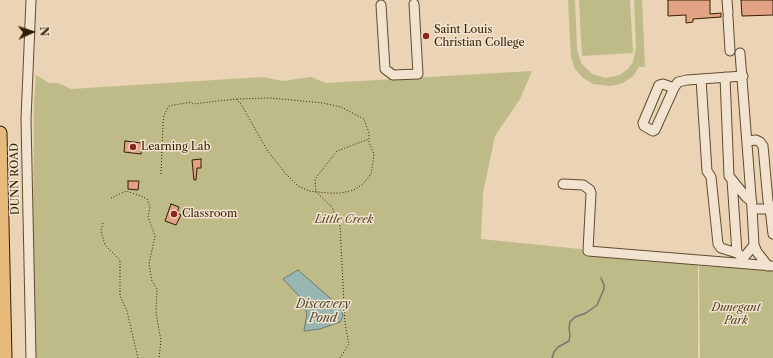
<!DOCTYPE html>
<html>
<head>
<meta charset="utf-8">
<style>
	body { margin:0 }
	#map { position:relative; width:773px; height:358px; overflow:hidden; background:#ead4b5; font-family:"Libre Caslon Text",serif }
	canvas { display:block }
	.north { position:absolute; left:12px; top:12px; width:40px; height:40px; -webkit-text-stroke:3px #f1e3cf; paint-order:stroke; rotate:87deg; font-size:11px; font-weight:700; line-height:16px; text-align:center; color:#331e03 }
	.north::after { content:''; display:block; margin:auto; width:14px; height:18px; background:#331e03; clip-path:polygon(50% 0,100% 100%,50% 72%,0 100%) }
</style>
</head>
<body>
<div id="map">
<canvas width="773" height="358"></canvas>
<div class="north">N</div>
</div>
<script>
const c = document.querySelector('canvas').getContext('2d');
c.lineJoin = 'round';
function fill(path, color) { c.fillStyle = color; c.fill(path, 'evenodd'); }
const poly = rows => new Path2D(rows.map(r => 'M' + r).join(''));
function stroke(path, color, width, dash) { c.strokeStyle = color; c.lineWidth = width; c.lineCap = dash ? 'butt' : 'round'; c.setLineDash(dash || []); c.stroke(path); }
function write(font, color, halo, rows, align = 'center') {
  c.font = font + ' "Libre Caslon Text",serif'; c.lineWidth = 3; c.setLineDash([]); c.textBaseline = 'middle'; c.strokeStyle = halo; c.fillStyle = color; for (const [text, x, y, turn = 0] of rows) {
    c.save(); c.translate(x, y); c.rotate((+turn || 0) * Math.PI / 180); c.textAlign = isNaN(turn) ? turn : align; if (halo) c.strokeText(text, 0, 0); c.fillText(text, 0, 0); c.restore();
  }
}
const green = poly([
	[568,0,575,0,577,49,581,63,592,74,605,78,620,75,628,69,633,62,636,47,634,0,642,0,645,67,639,67,633,76,623,83,611,86,593,84,583,78,575,69,571,57],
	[579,0,630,0,633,53,582,56],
	[532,71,520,99,495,136,483,193,481,239,698,261,698,358,32,358,34,103,36,75,49,83,58,83,71,89,263,77,283,81,311,77,326,83],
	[699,266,773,270,773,358,700,358]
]);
const water = poly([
	[298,270,338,305,342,311,343,316,340,322,320,329,304,331,307,313,299,296,283,279,298,270]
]);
const stream = poly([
	[552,358,554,352,558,347,569,341,570,335,569,328,570,322,575,317,586,313,597,305,604,289,604,285,601,278]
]);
const building = poly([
	[668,0,710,0,710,14,721,13,721,17,693,19,693,22,686,23,686,15,668,16,668,0],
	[741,0,773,0,773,15,742,16,741,0],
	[125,141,142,143,141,154,124,152,125,141],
	[201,159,201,168,197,168,196,180,194,180,192,160,201,159],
	[128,181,139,181,138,190,128,189,128,181],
	[171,204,179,207,177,213,181,215,176,225,165,221,171,204]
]);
const path = poly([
	[161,174,163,124,164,115,169,106,191,102,193,104,236,99,241,104,267,150,286,174,298,186,309,191,328,193,341,193,354,190,363,184,371,174,374,154,369,143,369,133,364,119,341,107,323,103,270,98,236,99],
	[111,198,126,191,141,196,147,199,150,207,148,217,155,236,149,264,152,281,157,289,156,313,161,341,159,358],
	[103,223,101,231,105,245,120,260,120,296,127,311,138,358],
	[340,358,349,344,345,323,340,226,332,207,316,192,315,179,337,151,369,139]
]);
const minor = poly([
	[31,0,26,119,31,358],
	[727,0,728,13],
	[381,5,385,69,393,75,418,74,414,4],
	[728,17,730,51],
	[740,53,752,209],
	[725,77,729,176,746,197,752,202],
	[701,79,707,171,711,177,718,244,721,248,737,253,744,258],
	[674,88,663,84,659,85,643,123,644,126,653,131,655,130,674,88,678,82,687,80,743,76],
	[747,141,756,140,760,142,763,146,768,201,770,209,752,209,754,245],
	[732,180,737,253],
	[563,184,583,185,590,190,591,193,588,251,773,266],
	[770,209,773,234],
	[741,261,754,245,757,252,768,266]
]);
const highway = poly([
	[0,133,5,358]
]);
const markers = [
	[426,36,4,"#8f2418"],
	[133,147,4,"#8f2418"],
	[174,214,4,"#8f2418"]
];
const poiNames = [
	["Saint Louis",434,30],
	["Christian College",434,43],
	["Learning Lab",141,147],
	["Classroom",182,214]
];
const streetNames = [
	["DUNN ROAD",15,179,-91]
];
const parkNames = [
	["Little Creek",344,220],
	["Dunegant",736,308],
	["Park",736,321]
];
const waterNames = [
	["Discovery",323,305],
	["Pond",323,319]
];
fill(green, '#bebb88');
fill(water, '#98b7b3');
stroke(water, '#707a6d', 1);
stroke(stream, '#707a6d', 1.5);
fill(building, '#e2a384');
stroke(building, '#331e03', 1);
stroke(minor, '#614c30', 11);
stroke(highway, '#331e03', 15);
stroke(path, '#331e03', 1, [1, 2]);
stroke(minor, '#f1e3cf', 9);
stroke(highway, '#e5ba7a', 13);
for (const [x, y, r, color] of markers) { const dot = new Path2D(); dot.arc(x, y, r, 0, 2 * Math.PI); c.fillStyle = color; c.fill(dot); stroke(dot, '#f1e3cf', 1.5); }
write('11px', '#331e03', '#f1e3cf', poiNames, 'left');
write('11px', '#331e03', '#f1e3cf', streetNames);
write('italic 11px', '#564524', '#f1e3cf', parkNames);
write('italic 12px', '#514c38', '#f1e3cf', waterNames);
</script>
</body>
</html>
